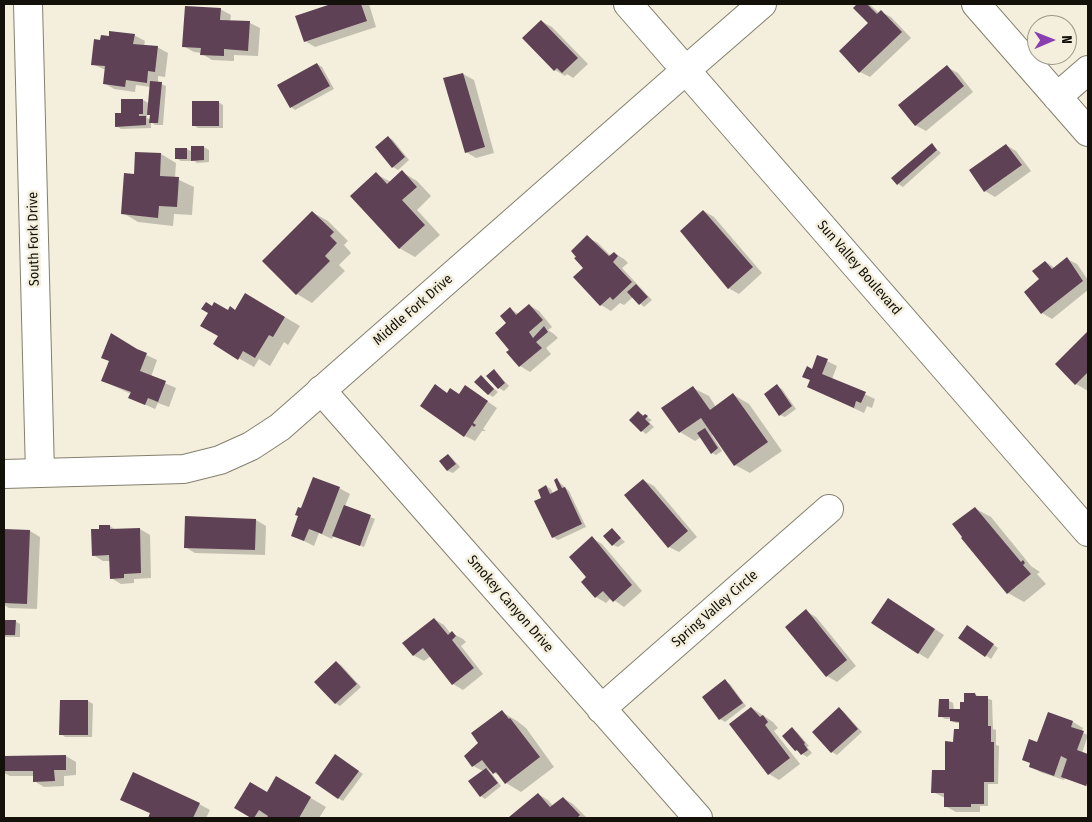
<!DOCTYPE html>
<html>
<head>
<meta charset="utf-8">
<style>
	body { margin:0 }
	#map { position:relative; width:1092px; height:822px; overflow:hidden; background:#f4efdc; font-family:"Fira Sans Condensed",sans-serif }
	canvas { display:block }
	.frame { position:absolute; inset:0; border:5px solid #13110a; pointer-events:none }
	.north { position:absolute; left:1027px; top:15px; width:50px; height:50px; box-sizing:border-box; background:#f4efdc; border:1px solid #9a9688; border-radius:50%; rotate:89deg; font-size:14px; font-weight:700; line-height:20px; text-align:center; color:#13110a }
	.north::after { content:''; display:block; margin:auto; width:18px; height:22px; background:#8a3eb0; clip-path:polygon(50% 0,100% 100%,50% 72%,0 100%) }
</style>
</head>
<body>
<div id="map">
<canvas width="1092" height="822"></canvas>
<div class="frame"></div>
<div class="north">N</div>
</div>
<script>
const c = document.querySelector('canvas').getContext('2d');
c.lineJoin = 'round';
function fill(path, color) { c.fillStyle = color; c.fill(path, 'evenodd'); }
const poly = rows => new Path2D(rows.map(r => 'M' + r).join(''));
function stroke(path, color, width, dash) { c.strokeStyle = color; c.lineWidth = width; c.lineCap = dash ? 'butt' : 'round'; c.setLineDash(dash || []); c.stroke(path); }
function write(font, color, halo, rows, align = 'center') {
  c.font = font + ' "Fira Sans Condensed",sans-serif'; c.lineWidth = 5; c.setLineDash([]); c.textBaseline = 'middle'; c.strokeStyle = halo; c.fillStyle = color; for (const [text, x, y, turn = 0] of rows) {
    c.save(); c.translate(x, y); c.rotate((+turn || 0) * Math.PI / 180); c.textAlign = isNaN(turn) ? turn : align; if (halo) c.strokeText(text, 0, 0); c.fillText(text, 0, 0); c.restore();
  }
}
const shadow = poly([
	[335,4,369,4,376,27,315,47,305,41,296,16],
	[858,4,869,4,879,13,881,12,891,17,911,38,870,77,860,72,869,23,854,8],
	[220,9,231,15,230,22,250,23,260,28,258,56,234,55,234,61,212,60,202,54,202,53,194,52,183,46],
	[541,21,552,27,588,64,573,78,567,74,565,76,555,70,524,38],
	[134,35,145,41,144,46,157,47,168,53,165,77,158,76,158,83,166,86,163,125,155,125,151,122,151,128,121,129,116,126,122,115,143,100,150,104,151,87,136,85,135,92,114,89,104,83,106,70,92,64,101,41],
	[147,113,151,115,151,120,147,118],
	[317,64,322,67,334,89,295,110,291,107],
	[947,67,958,73,973,92,926,131,915,125],
	[463,74,474,80,494,153,476,158,466,152],
	[218,102,223,105,223,128,198,128,193,125],
	[388,137,393,140,409,160,398,170,393,167],
	[932,145,941,153,903,187,898,184],
	[1006,145,1016,151,1031,171,995,197,985,191,970,171],
	[204,147,209,150,209,162,197,163,192,159,192,161,181,161,176,158,187,149,192,152],
	[136,153,161,154,176,163,175,178,194,187,192,215,174,214,173,226,138,222,123,213,135,175],
	[402,172,417,181,431,196,417,210,440,235,415,257,399,248,376,174,391,182],
	[704,211,714,217,762,273,739,294,728,288],
	[312,212,328,221,348,241,344,245,351,253,339,265,345,271,312,303,297,294,264,261],
	[587,237,598,243,611,256,614,253,624,259,628,263,622,268,652,300,644,307,633,297,624,305,620,303,611,311,601,305,585,268],
	[1067,259,1077,264,1088,280,1088,290,1052,319,1042,313,1041,279,1046,262,1055,268],
	[261,303,300,326,288,345,284,342,270,366,259,359,254,367,214,344,219,336,212,307,228,312,236,311],
	[529,305,539,311,552,327,548,330,554,334,558,338,546,348,551,354,530,372,520,366,508,352,511,350,508,323,510,309,519,314],
	[1088,333,1088,391,1076,384,1057,364],
	[138,351,157,360,151,377,176,388,169,407,158,403,155,409,130,398,131,394,103,381],
	[827,361,837,366,832,379,875,399,872,408,867,406,864,413,808,387,813,370],
	[494,371,498,374,509,386,504,391,499,388,488,376],
	[481,377,498,392,493,397,488,394],
	[777,386,782,389,796,409,785,417,780,415],
	[693,388,709,396,716,407,734,395,749,404,782,451,750,473,735,465,714,434,712,435,722,451,716,455,712,453,701,437,695,441,680,432],
	[475,393,497,408,483,429,486,431,482,431,475,441,465,436,448,394,459,395],
	[638,412,652,420,649,422,654,427,646,434,642,431],
	[448,455,452,458,460,467,453,473,448,471,441,461],
	[557,480,569,491,586,527,558,540,553,537,543,498,546,486,551,489,553,494,560,490],
	[643,480,654,486,697,537,679,552,669,547],
	[339,488,350,494,345,506,375,519,364,547,334,535,332,539,319,533,314,546,292,535,302,510],
	[976,509,991,517,1031,566,1040,572,1037,574,1046,584,1024,602,1008,593,962,538],
	[256,520,266,526,265,555,195,553,185,547],
	[110,526,116,530,140,529,150,535,151,578,134,579,134,583,121,584,111,578,110,561,103,561,93,555,100,527],
	[4,530,30,531,40,537,37,609,9,608,4,605],
	[612,530,625,542,618,547,613,545],
	[592,538,602,544,642,591,624,607,611,598,606,603,596,597,588,577],
	[899,606,944,635,928,659,918,653],
	[806,611,816,617,856,666,837,682,827,676],
	[434,619,444,625,451,634,452,633,463,639,466,642,461,646,483,674,463,690,453,684,431,656,424,661,413,655],
	[4,621,15,621,20,624,20,637,4,637],
	[972,629,998,648,991,659,960,638],
	[336,662,341,665,361,687,340,706,335,703],
	[725,681,730,684,746,706,725,722,720,719,704,697],
	[975,695,992,700,993,729,996,730,996,745,999,746,998,784,988,784,988,806,980,806,980,812,956,812,945,806,945,798,933,792,946,771,958,742,960,730,960,723,956,723,951,721,951,719,945,719,940,716,949,701,953,703,954,710,961,710,965,703],
	[88,701,93,704,92,737,65,737,61,734],
	[752,708,773,722,778,728,774,731,800,764,779,780,769,774],
	[840,709,844,712,862,732,837,755,832,752],
	[502,712,517,721,526,728,554,767,521,792,506,783,502,777,489,770,501,786,485,799,481,796,483,771,473,766],
	[1049,714,1073,722,1083,728,1081,732,1088,735,1082,753,1088,755,1088,787,1065,778,1064,780,1040,772,1030,766],
	[792,729,797,732,809,746,807,747,812,753,807,757,796,750],
	[66,756,76,762,76,775,64,776,64,786,44,787,34,781,34,776,10,776,4,773,4,757],
	[340,758,363,774,343,801,338,798],
	[277,778,326,807,319,818,253,818,236,807,267,794],
	[538,794,548,800,553,806,563,798,573,804,587,818,511,818,510,817],
	[199,804,210,810,206,818,149,818,151,814,132,805]
]);
const building = poly([
	[331,4,361,4,367,21,304,42,295,16],
	[857,4,867,4,877,14,881,10,902,32,859,73,839,51,868,23,853,8],
	[185,6,221,8,220,20,250,21,248,51,224,49,224,56,200,55,201,48,182,47],
	[541,20,578,58,562,73,557,68,554,71,522,38],
	[109,31,135,34,133,44,158,46,155,72,148,71,147,83,126,80,125,87,103,84,105,66,91,65,94,39,100,40,101,35,109,36],
	[317,63,330,86,290,108,277,85],
	[947,65,964,86,915,126,898,105],
	[463,73,485,147,465,153,443,78],
	[150,81,162,82,158,123,149,123,150,115,147,115],
	[121,99,143,99,143,114,139,114,139,116,146,116,146,125,115,127,115,113,121,113],
	[192,101,219,101,219,126,192,126],
	[388,136,405,157,392,168,375,147],
	[932,143,937,150,897,185,891,178],
	[1006,144,1022,165,984,192,969,170],
	[191,146,204,146,204,160,191,161],
	[175,148,187,148,187,159,175,159],
	[135,152,161,153,160,176,179,177,177,207,159,206,158,218,121,214,124,173,134,174],
	[402,170,417,187,402,200,425,225,399,249,350,196,376,172,387,184],
	[703,210,753,267,728,289,680,231],
	[312,211,334,232,330,236,337,243,325,256,330,261,296,295,262,261],
	[587,235,609,256,614,252,618,256,613,262,632,282,613,300,610,297,600,306,573,277,583,268,574,258,576,257,571,251],
	[1067,257,1083,281,1041,314,1024,292,1039,279,1032,271,1045,261,1052,269],
	[636,284,648,297,639,305,627,292],
	[245,293,285,317,273,337,269,335,255,358,243,351,238,360,213,344,218,336,200,326,208,313,201,309,206,302,212,306,214,302,228,310,230,306,235,310],
	[529,304,543,320,529,332,533,338,544,326,548,332,536,342,542,348,519,367,506,352,509,350,495,333,506,323,500,316,510,307,516,315],
	[1088,331,1088,372,1075,385,1055,364],
	[111,333,137,349,147,353,140,371,166,381,158,402,148,398,145,405,128,398,131,392,101,381,109,361,101,358],
	[817,355,828,359,822,374,866,392,861,403,856,401,854,408,807,387,810,380,802,377,807,366,812,369],
	[494,369,505,383,498,389,486,376],
	[481,375,494,389,488,395,474,382],
	[435,384,447,393,450,388,459,394,465,385,488,401,473,423,476,425,474,427,472,425,464,437,420,406],
	[777,384,792,406,779,416,764,394],
	[693,386,710,410,733,393,768,442,734,466,701,418,679,433,661,408],
	[638,411,643,416,645,414,648,416,645,419,650,424,641,432,629,420],
	[705,428,718,448,711,454,697,433],
	[448,454,456,464,447,471,439,461],
	[313,477,340,487,322,534,309,529,304,541,291,536,298,516,295,515,298,507,301,508],
	[557,478,562,488,565,487,582,524,552,538,534,501,541,498,538,490,546,485,550,494,558,490,554,480],
	[643,479,688,531,668,548,624,495],
	[344,505,371,515,360,546,332,536],
	[975,507,1021,562,1023,560,1025,563,1023,565,1031,574,1007,594,961,538,962,537,952,524],
	[185,516,256,519,255,550,184,548],
	[99,525,110,525,110,529,140,528,141,573,124,574,124,578,110,579,109,555,92,556,91,529,99,529],
	[612,528,621,538,612,546,603,536],
	[4,529,30,530,27,604,4,603],
	[592,536,632,585,613,602,603,591,595,598,581,582,586,577,569,557],
	[888,598,935,629,918,654,871,623],
	[806,609,847,660,826,677,785,627],
	[434,618,448,635,452,631,456,636,452,640,474,668,452,685,423,648,413,656,402,643],
	[4,620,16,620,15,635,4,635],
	[967,625,994,644,985,657,958,638],
	[336,661,357,684,335,704,314,682],
	[725,679,743,703,719,720,702,697],
	[964,693,975,693,976,696,988,696,988,726,991,726,991,742,994,742,994,782,984,782,984,804,971,804,971,807,944,807,944,793,931,793,932,770,945,770,945,741,953,742,954,729,959,729,959,722,950,721,950,717,938,717,939,699,949,699,949,709,960,709,960,702,964,702],
	[60,700,88,700,88,735,59,735],
	[751,707,760,717,763,715,768,722,765,725,790,758,768,775,729,724],
	[839,707,858,729,831,753,812,732],
	[502,710,509,719,510,718,540,757,505,784,496,772,493,774,482,760,472,767,464,756,478,743,471,733],
	[1048,712,1073,721,1071,727,1084,731,1077,750,1088,754,1088,781,1086,786,1061,777,1067,759,1061,756,1054,776,1029,767,1030,763,1022,760,1029,739,1037,742],
	[792,727,805,743,804,744,808,750,801,755,797,750,795,751,782,736],
	[335,754,359,771,338,799,315,783],
	[66,755,66,770,54,770,55,781,33,782,33,771,4,771,4,756],
	[486,768,498,783,480,797,468,781],
	[133,772,200,803,193,818,148,818,150,813,120,800],
	[276,776,311,797,299,818,267,818,268,816,259,810,254,818,251,818,234,808,250,782,267,792],
	[538,793,550,807,563,797,580,815,578,817,579,818,510,818,509,817]
]);
const minor = poly([
	[28,4,40,473],
	[976,4,1088,132],
	[686,70,762,4],
	[1057,97,1088,70],
	[321,390,698,818],
	[601,709,829,509]
]);
const tertiary = poly([
	[4,474,184,469,220,460,251,446,280,427,686,70]
]);
const primary = poly([
	[628,4,1088,532]
]);
const streetNames = [
	["South Fork Drive",34,239,-91],
	["Sun Valley Boulevard",859,268,49],
	["Middle Fork Drive",413,310,-41],
	["Smokey Canyon Drive",510,604,49],
	["Spring Valley Circle",715,609,-41]
];
fill(shadow, '#0003');
fill(building, '#5e4155');
stroke(minor, '#84806f', 30);
stroke(tertiary, '#84806f', 30);
stroke(primary, '#84806f', 30);
stroke(minor, '#fff', 28);
stroke(tertiary, '#fff', 28);
stroke(primary, '#fff', 28);
write('14px', '#13110a', '#f4efdc', streetNames);
</script>
</body>
</html>
